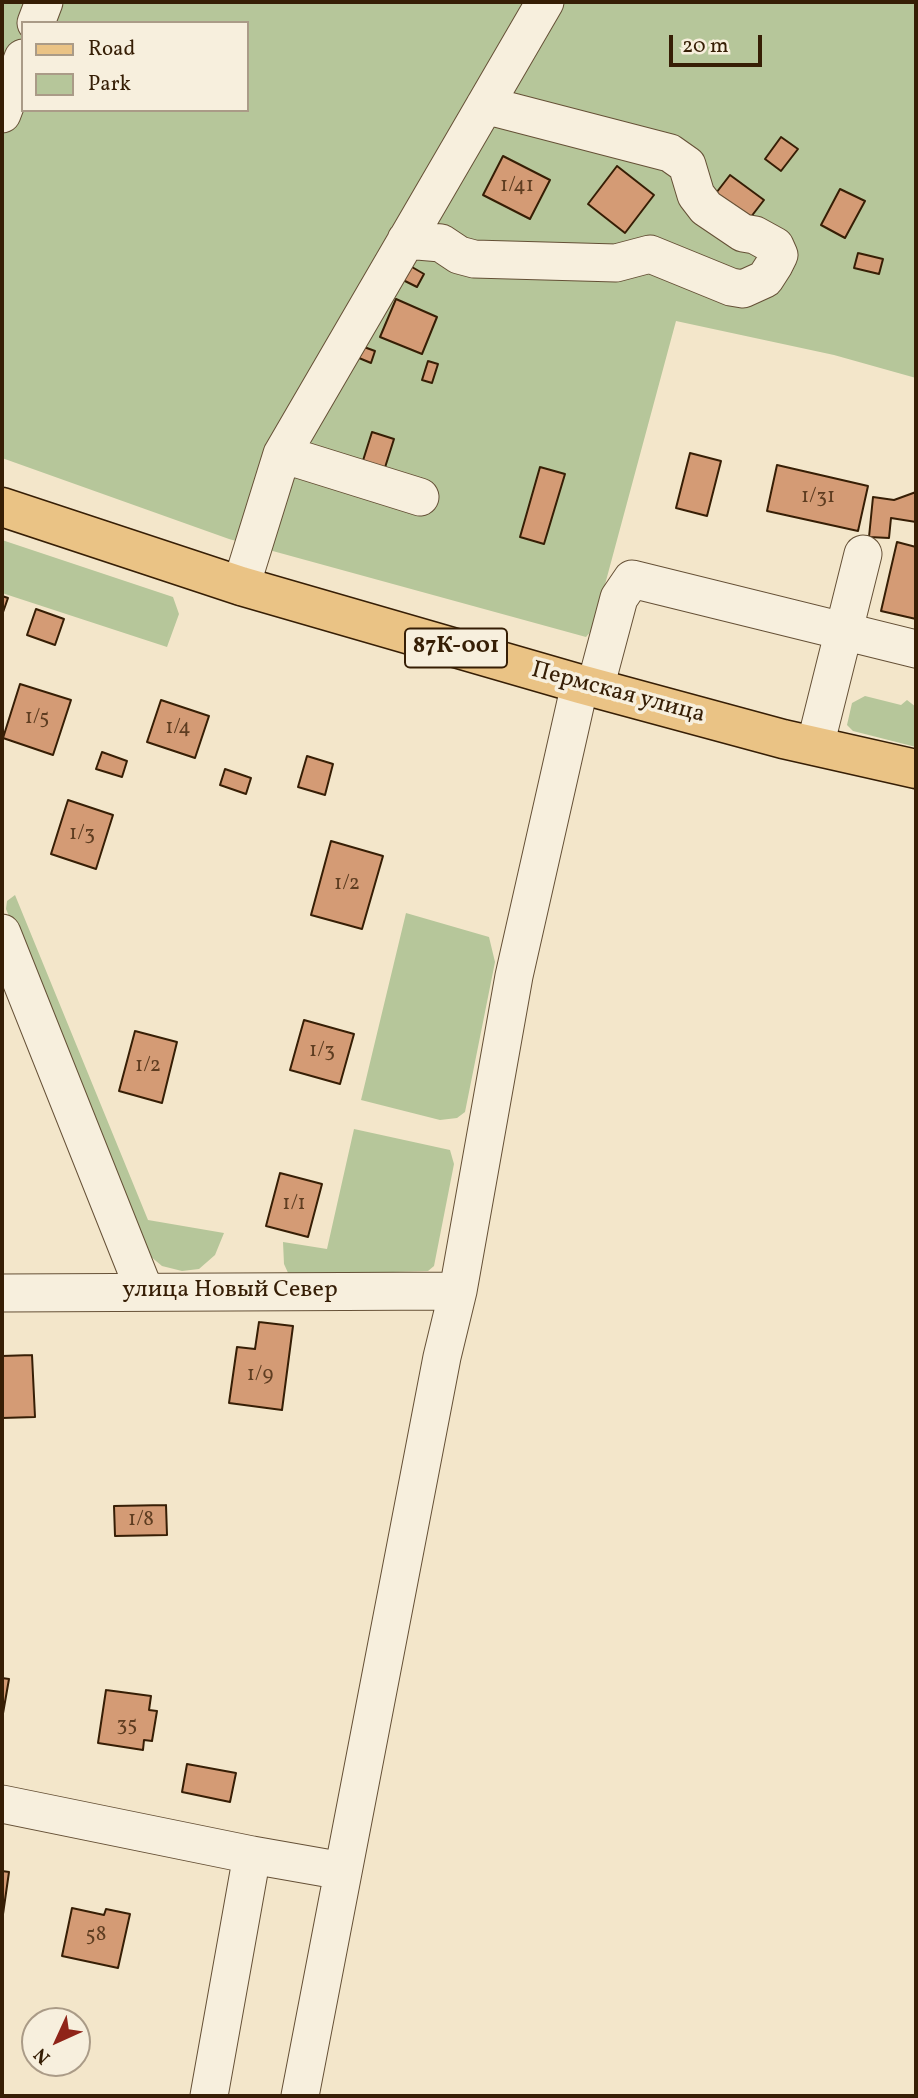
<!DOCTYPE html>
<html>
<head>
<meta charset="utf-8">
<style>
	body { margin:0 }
	#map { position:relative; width:918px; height:2098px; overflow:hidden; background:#f3e6ca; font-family:Vollkorn,serif }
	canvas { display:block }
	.frame { position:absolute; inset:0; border:4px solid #361e05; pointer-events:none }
	.legend { position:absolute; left:21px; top:21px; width:228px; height:91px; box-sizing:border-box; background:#f7efdd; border:2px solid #aa9b87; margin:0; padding:9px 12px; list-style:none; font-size:21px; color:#361e05 }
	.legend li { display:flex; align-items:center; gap:14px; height:35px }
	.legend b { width:35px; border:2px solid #aa9b87 }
	.north { position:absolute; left:21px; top:2007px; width:70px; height:70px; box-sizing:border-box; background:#f7efdd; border:2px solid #aa9b87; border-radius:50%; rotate:225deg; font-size:19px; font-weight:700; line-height:28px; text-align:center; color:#361e05 }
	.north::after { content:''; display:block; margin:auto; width:24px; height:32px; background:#8f2418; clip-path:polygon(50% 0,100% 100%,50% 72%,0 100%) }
	.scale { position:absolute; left:669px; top:35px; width:93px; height:32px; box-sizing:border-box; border:4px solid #361e05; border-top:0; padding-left:9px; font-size:21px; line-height:24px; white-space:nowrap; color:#361e05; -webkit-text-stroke:5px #f7efdd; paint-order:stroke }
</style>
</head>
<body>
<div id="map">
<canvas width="918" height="2098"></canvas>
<div class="frame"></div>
<ul class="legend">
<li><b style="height:9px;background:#eac385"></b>Road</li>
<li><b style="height:19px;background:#b6c69a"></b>Park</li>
</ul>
<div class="north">N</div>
<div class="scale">20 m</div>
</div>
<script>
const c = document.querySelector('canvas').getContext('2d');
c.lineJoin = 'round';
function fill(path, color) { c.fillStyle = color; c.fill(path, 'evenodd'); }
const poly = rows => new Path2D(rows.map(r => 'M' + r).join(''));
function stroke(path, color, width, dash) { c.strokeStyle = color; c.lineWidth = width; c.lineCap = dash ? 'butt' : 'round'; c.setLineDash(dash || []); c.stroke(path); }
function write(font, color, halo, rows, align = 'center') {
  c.font = font + ' Vollkorn,serif'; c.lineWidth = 7; c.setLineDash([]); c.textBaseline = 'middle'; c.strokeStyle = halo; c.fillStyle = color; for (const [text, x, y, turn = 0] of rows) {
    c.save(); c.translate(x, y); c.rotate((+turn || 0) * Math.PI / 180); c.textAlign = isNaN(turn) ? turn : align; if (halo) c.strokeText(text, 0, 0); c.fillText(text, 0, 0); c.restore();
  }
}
const green = poly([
	[2,2,916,2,916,378,834,355,676,321,593,629,586,637,229,539,2,458],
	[23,23,247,23,247,110,23,110],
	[2,540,173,597,179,614,167,647,2,593],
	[865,696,901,705,907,700,916,707,916,747,853,731,847,725,852,703],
	[15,895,148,1220,224,1233,215,1255,199,1269,182,1271,162,1266,150,1256,142,1243,6,909,7,901],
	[406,913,489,937,495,962,465,1112,457,1118,440,1120,361,1100],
	[354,1129,450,1150,454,1164,434,1266,428,1271,289,1275,284,1264,283,1242,327,1249]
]);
const building = poly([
	[781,137,798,149,781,171,765,159,781,137],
	[503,156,550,180,530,219,483,195,503,156],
	[617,166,654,195,625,233,588,204,617,166],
	[730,175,764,200,747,222,713,197,730,175],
	[840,189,865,201,845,238,821,225,840,189],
	[858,253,883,259,879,274,854,268,858,253],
	[405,263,424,274,417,287,397,277,405,263],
	[396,299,437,317,422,354,380,337,396,299],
	[364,347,375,351,371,363,359,358,364,347],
	[428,361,438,364,432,383,422,380,428,361],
	[372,432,394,439,382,477,360,470,372,432],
	[690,453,721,461,707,516,676,508,690,453],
	[777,465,868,486,858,531,767,511,777,465],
	[540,467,565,474,544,544,520,537,540,467],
	[916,492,916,522,891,518,889,538,869,537,873,497,894,500,916,492],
	[897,542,916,547,916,619,881,611,897,542],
	[2,596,8,598,2,615,2,596],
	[36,609,64,619,55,645,27,635,36,609],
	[20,684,71,700,53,755,3,738,20,684],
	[161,700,209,716,195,758,147,742,161,700],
	[102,752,127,761,122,777,96,769,102,752],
	[307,756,333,764,325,795,298,787,307,756],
	[225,769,251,778,246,794,220,785,225,769],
	[68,800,113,815,96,869,51,854,68,800],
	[331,841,383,856,362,929,311,915,331,841],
	[304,1020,354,1034,340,1084,290,1070,304,1020],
	[135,1031,177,1042,162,1103,119,1091,135,1031],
	[280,1173,322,1184,308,1237,266,1226,280,1173],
	[259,1322,293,1326,282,1410,229,1403,237,1347,255,1349,259,1322],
	[32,1355,35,1417,2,1418,2,1356,32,1355],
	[166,1505,167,1535,115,1536,114,1506,166,1505],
	[2,1678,9,1679,2,1719,2,1678],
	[106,1690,151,1696,149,1710,157,1711,152,1741,144,1740,143,1750,98,1743,106,1690],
	[187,1764,236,1773,230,1802,182,1792,187,1764],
	[2,1871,9,1872,2,1921,2,1871],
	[72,1908,104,1915,106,1909,130,1914,118,1968,62,1956,72,1908]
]);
const minor = poly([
	[36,23,44,2],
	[2,114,23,58],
	[406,240,441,243,459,255,474,259,616,263,650,254,731,287,743,289,765,279,774,265,779,255,775,246,755,235,743,233,706,208,696,195,687,165,670,153,485,105],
	[282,454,420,497],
	[241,586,282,454,545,2],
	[595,688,619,598,632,579,916,649],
	[815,746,863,554],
	[2,933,145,1292],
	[2,1293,458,1291],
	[2,1804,252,1855],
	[209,2096,252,1855,343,1871],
	[300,2096,442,1357,458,1291,514,976,580,684]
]);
const major = poly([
	[2,507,241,586,580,684,783,739,916,769]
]);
const numberNames = [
	["1/41",517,187],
	["1/31",818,498],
	["1/5",37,719],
	["1/4",178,729],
	["1/3",82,835],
	["1/2",347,885],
	["1/3",322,1052],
	["1/2",148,1067],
	["1/1",294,1205],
	["1/9",260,1376],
	["1/8",141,1521],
	["35",127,1726],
	["58",96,1936]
];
const shields = [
	[456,648,102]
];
const shieldNames = [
	["87К-001",456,648]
];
const streetNames = [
	["Пермская улица",618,694,15],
	["улица Новый Север",230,1292]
];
fill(green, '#b6c69a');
fill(building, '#d49b75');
stroke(building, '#361e05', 2);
stroke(minor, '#655036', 39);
stroke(major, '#361e05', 41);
stroke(minor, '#f7efdd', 37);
stroke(major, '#eac385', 38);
write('21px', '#5e3d21', null, numberNames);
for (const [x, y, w] of shields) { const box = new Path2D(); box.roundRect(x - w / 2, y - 19.5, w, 39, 5); c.fillStyle = '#f7efdd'; c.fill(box); stroke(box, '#361e05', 2); }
write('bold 23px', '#361e05', null, shieldNames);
write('24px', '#361e05', '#f7efdd', streetNames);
</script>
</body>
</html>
